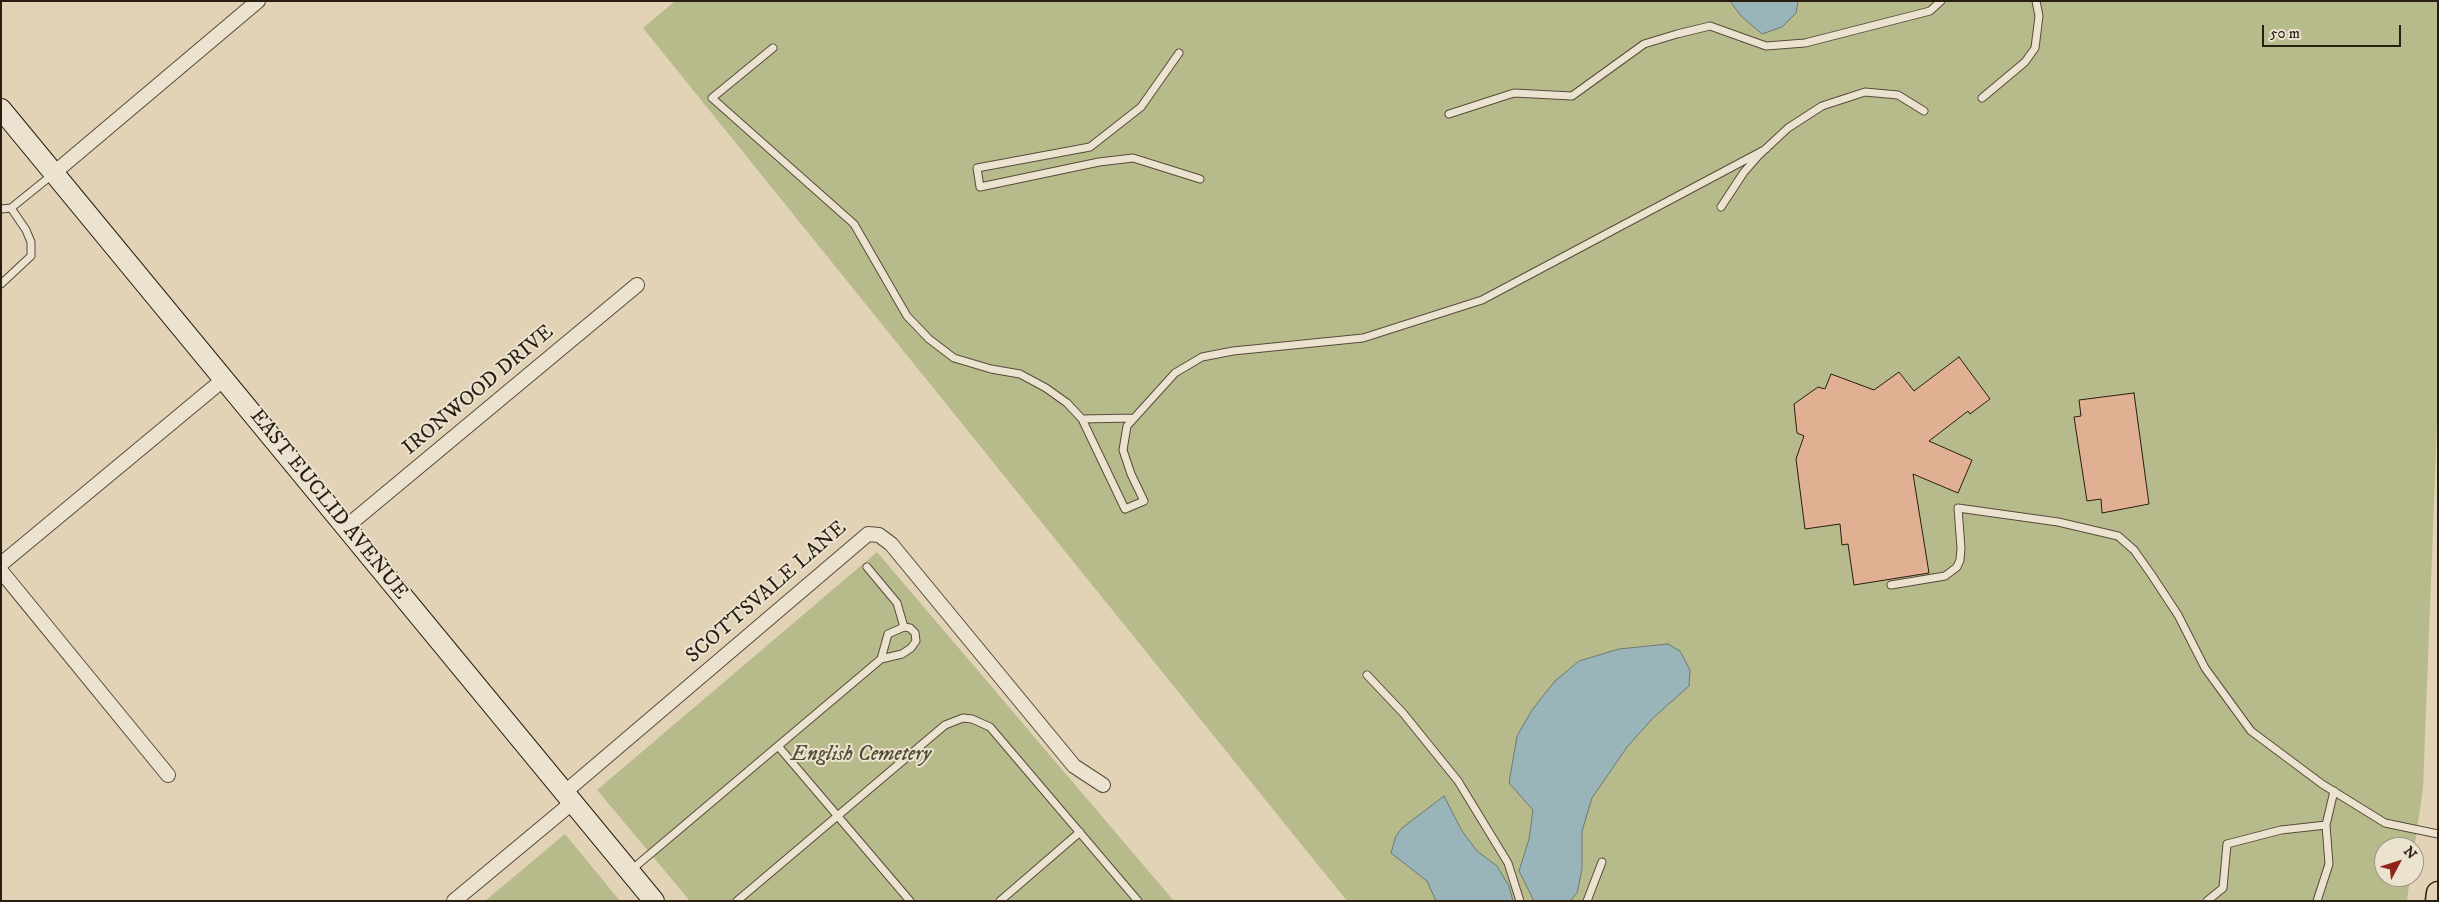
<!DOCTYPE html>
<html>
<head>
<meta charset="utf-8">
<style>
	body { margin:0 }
	#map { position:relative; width:2439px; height:902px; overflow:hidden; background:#e2d3b7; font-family:"IM FELL DW Pica",serif }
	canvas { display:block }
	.frame { position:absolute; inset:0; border:2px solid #291e11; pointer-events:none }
	.north { position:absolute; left:2374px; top:837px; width:50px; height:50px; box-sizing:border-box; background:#ece2d0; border:1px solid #9e9484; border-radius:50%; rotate:50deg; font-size:14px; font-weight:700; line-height:20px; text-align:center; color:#291e11 }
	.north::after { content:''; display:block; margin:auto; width:18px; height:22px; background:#8f2418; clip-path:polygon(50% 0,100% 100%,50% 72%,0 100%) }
	.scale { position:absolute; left:2262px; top:25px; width:139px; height:22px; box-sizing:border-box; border:2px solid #291e11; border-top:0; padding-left:6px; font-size:15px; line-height:18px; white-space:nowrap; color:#291e11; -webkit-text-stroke:4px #ece2d0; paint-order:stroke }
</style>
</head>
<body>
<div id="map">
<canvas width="2439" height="902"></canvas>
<div class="frame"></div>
<div class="north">N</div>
<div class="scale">50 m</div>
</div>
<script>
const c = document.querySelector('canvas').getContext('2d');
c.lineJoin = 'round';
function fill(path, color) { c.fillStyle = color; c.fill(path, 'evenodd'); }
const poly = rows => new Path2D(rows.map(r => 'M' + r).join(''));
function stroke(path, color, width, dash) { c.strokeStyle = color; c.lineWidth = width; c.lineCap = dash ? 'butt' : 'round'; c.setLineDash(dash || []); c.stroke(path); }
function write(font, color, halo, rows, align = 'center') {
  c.font = font + ' "IM FELL DW Pica",serif'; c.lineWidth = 4; c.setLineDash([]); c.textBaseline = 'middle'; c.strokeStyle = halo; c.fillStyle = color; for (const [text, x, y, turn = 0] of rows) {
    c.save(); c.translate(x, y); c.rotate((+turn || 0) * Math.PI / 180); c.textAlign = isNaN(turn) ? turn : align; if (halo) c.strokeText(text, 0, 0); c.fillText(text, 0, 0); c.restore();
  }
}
const green = poly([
	[675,1,2438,1,2438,399,2423,789,2414,850,2414,847,2384,847,2384,877,2410,877,2407,901,1347,901,643,28],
	[877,552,1174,901,690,901,597,790],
	[565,834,620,901,485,901]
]);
const water = poly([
	[1730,1,1798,1,1796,13,1782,27,1762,34,1741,16,1730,1],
	[1668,644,1680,651,1690,670,1689,686,1652,719,1627,747,1592,798,1582,831,1582,869,1577,893,1570,901,1534,901,1519,871,1529,839,1533,810,1509,783,1517,736,1532,710,1555,681,1579,661,1619,649,1668,644],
	[1444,796,1462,831,1477,851,1497,866,1509,886,1513,901,1436,901,1427,881,1391,853,1396,836,1402,828,1444,796]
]);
const building = poly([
	[1959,357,1990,399,1970,414,1968,411,1929,441,1972,460,1958,493,1913,474,1929,573,1854,585,1848,544,1842,545,1840,524,1805,529,1796,459,1804,436,1797,433,1794,404,1818,387,1825,389,1831,374,1874,390,1899,372,1914,391,1959,357],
	[2134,393,2149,504,2102,513,2101,499,2087,501,2074,417,2081,416,2079,400,2134,393]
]);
const service = poly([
	[773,48,712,98,854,224,907,316,929,339,954,358,991,369,1020,374,1046,388,1067,403,1082,419,1125,509,1144,501,1131,474,1123,450,1127,426,1175,373,1202,357,1233,351,1363,338,1482,300,1766,149],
	[1179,53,1141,107,1090,147,977,168,980,187,1099,162,1133,158,1200,179],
	[1982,98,2025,62,2035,48,2039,16,2036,1],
	[1449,114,1514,93,1572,96,1644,44,1677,34,1710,26,1766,46,1805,43,1930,11,1941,1],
	[1721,207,1744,172,1759,155,1788,128,1822,106,1865,92,1898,95,1924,111],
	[1,209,11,208,52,175],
	[1,284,31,256,31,242,26,230,11,208],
	[1082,419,1133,418],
	[867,567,897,603,904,627],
	[1891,585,1945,576,1957,567,1960,560,1961,548,1958,508,2058,522,2118,536,2134,550,2151,574,2178,615,2205,668,2251,731,2322,784,2385,823,2438,834],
	[1367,675,1403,713,1458,781,1508,863,1520,901],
	[778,746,910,901],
	[630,871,881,659,902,654,911,648,916,641,915,633,910,628,904,627,888,634,881,659],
	[737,901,945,725,963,718,972,719,990,727,1138,901],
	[1000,901,1080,832],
	[1587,901,1602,862],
	[2207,901,2223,888,2227,844,2281,830,2326,825,2334,791],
	[2317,901,2329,864,2326,825]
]);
const minor = poly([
	[54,173,258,1],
	[346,527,637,285],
	[1,564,224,379],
	[1,571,168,775],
	[565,792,868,534,879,535,891,544,1074,766,1103,785],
	[454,901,573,802]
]);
const secondary = poly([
	[1,109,654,901]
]);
const primary = poly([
	[2437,901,2438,893]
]);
const streetNames = [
	["IRONWOOD DRIVE",479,391,-40],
	["EAST EUCLID AVENUE",328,505,51],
	["SCOTTSVALE LANE",767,593,-41]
];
const parkNames = [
	["English Cemetery",861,756]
];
fill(green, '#b7bb8c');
fill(water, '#9ab5b9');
stroke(water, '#6d7976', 1);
fill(building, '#e1b092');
stroke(building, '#291e11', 1);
stroke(service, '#574b3a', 9);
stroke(minor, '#574b3a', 16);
stroke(secondary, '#291e11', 22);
stroke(primary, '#291e11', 25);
stroke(service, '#ece2d0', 7);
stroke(minor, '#ece2d0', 14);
stroke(secondary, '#ece2d0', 20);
stroke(primary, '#e2d3b7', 22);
write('21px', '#291e11', '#ece2d0', streetNames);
write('italic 21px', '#544d36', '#ece2d0', parkNames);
</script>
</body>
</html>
